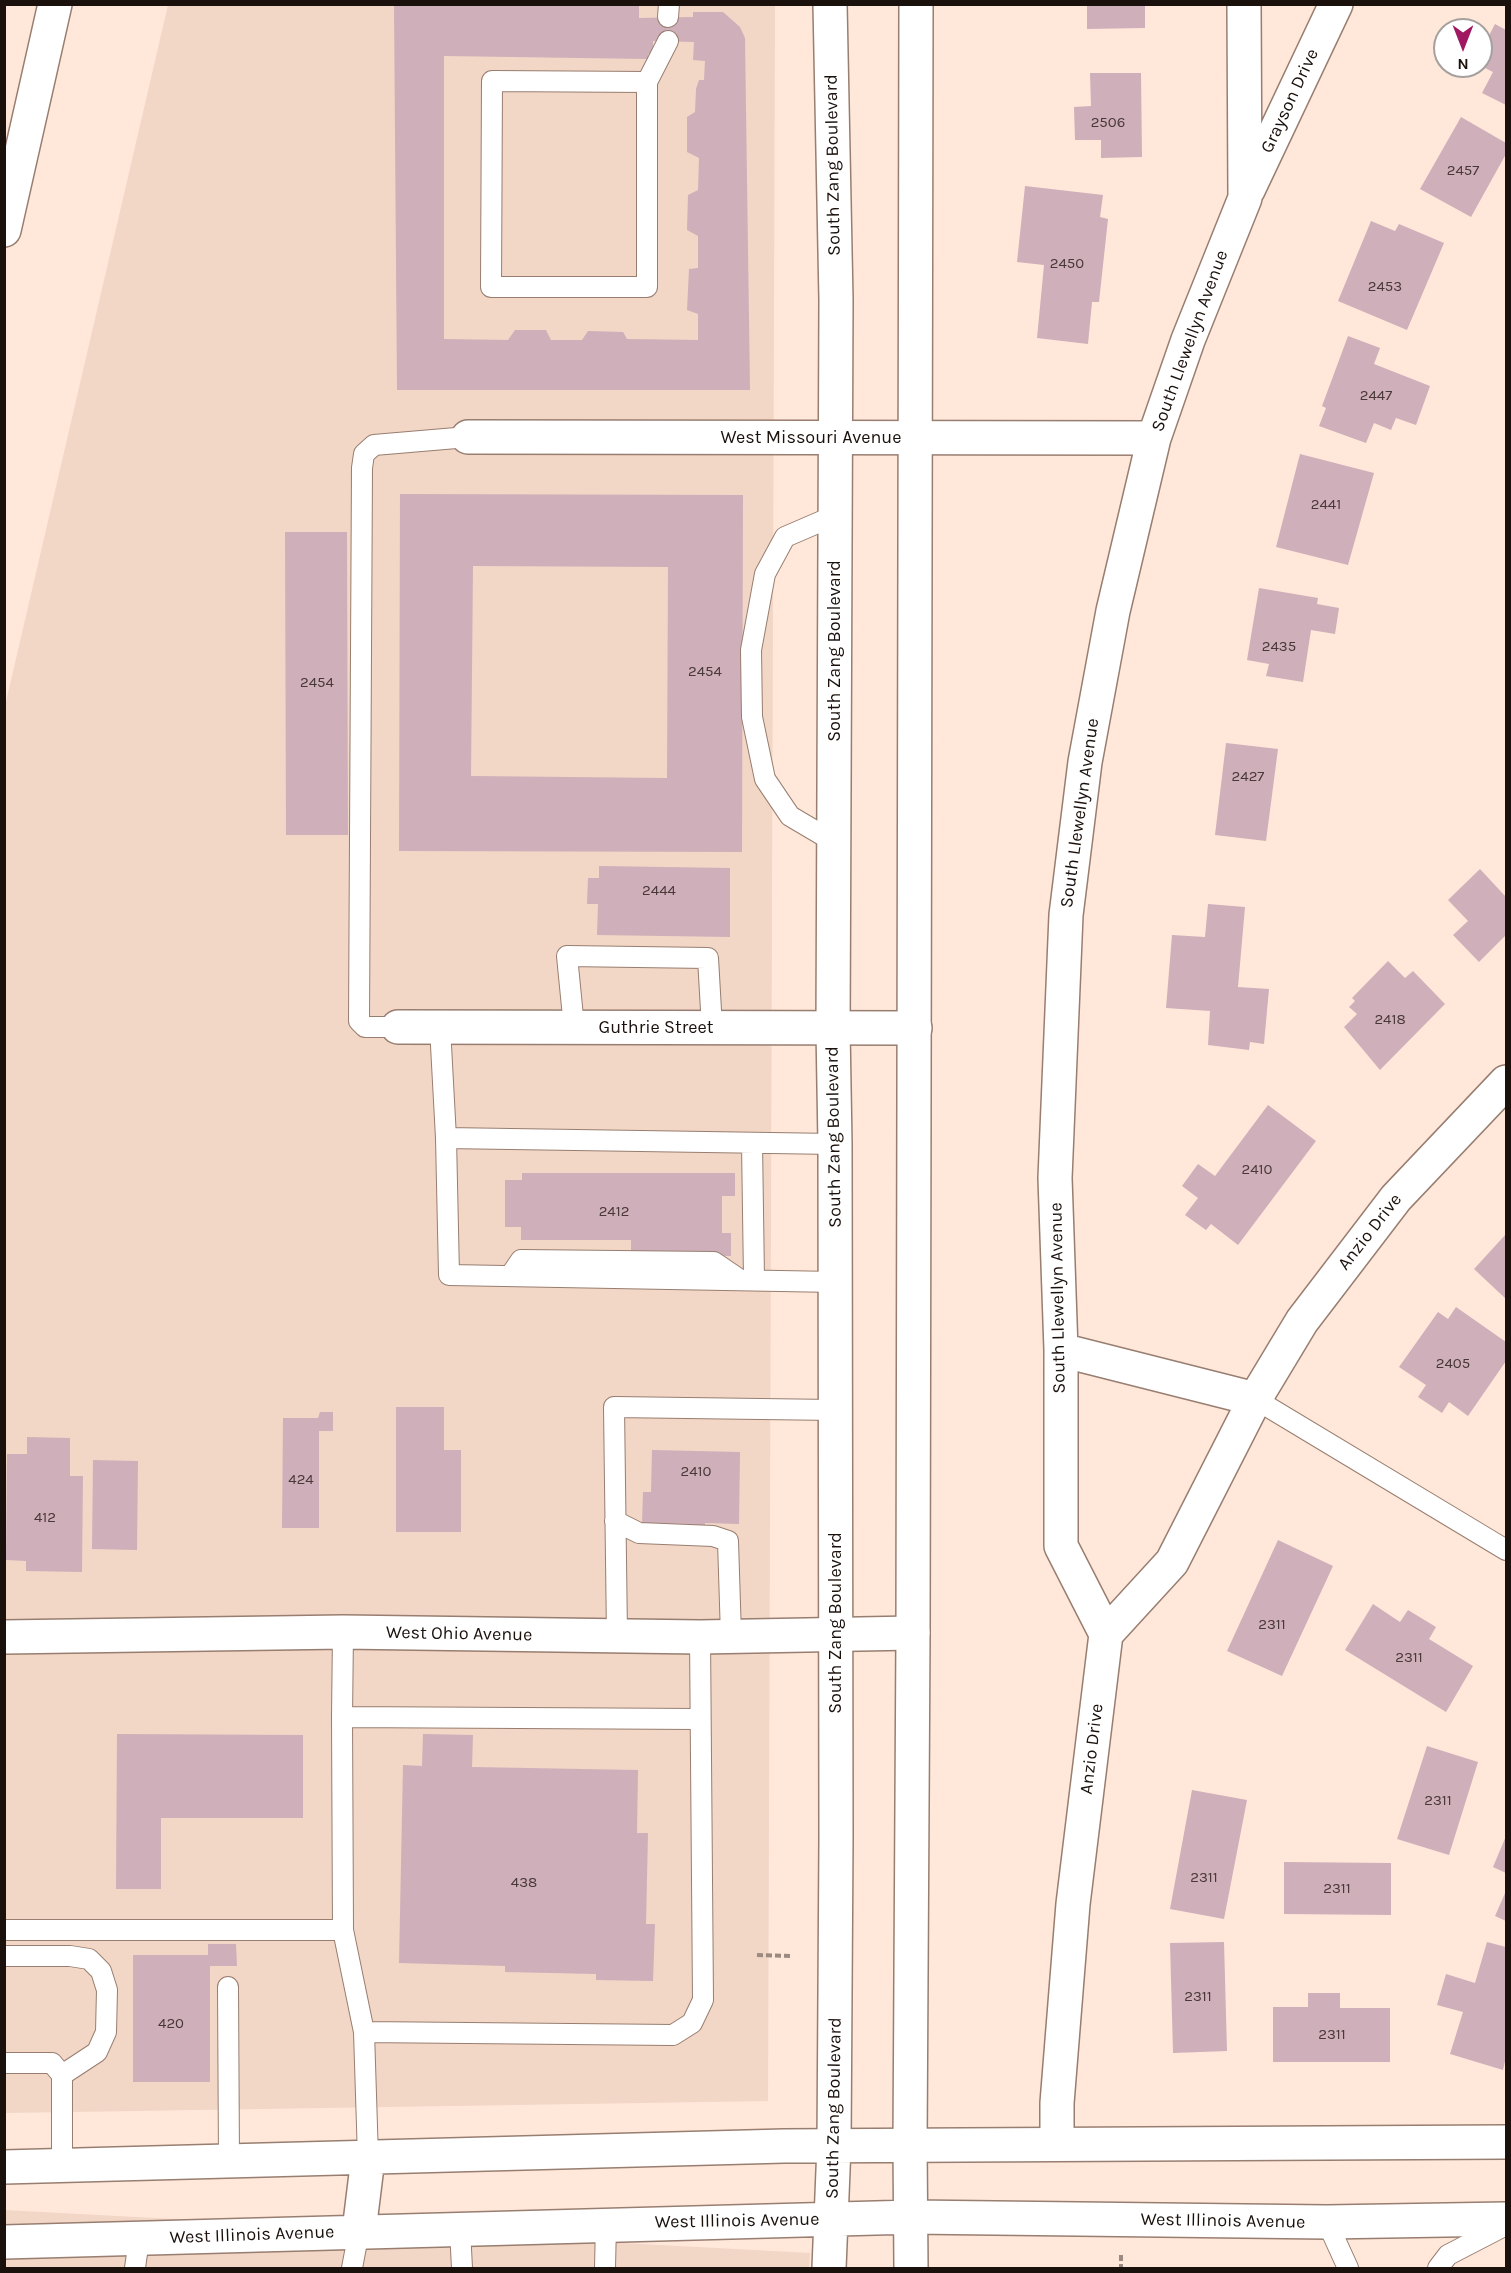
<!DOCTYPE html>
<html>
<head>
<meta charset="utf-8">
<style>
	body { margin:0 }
	#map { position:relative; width:1511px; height:2273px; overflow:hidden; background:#ffe7da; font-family:Karla,sans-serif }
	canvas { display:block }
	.frame { position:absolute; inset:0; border:6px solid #1b110c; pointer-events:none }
	.north { position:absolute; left:1433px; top:18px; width:60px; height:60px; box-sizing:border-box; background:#fff; border:2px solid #a4a09e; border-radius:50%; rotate:180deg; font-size:16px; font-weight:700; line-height:24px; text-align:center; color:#1b110c }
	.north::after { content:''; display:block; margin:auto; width:21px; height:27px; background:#a01762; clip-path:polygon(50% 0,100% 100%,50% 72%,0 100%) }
</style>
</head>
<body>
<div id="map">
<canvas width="1511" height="2273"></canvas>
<div class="frame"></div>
<div class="north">N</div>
</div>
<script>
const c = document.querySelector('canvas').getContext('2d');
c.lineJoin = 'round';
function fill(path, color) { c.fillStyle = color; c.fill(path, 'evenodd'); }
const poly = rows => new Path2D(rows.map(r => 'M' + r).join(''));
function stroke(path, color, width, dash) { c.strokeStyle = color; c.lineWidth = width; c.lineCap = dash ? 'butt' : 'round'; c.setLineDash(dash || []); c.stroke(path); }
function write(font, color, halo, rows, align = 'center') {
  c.font = font + ' Karla,sans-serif'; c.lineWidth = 5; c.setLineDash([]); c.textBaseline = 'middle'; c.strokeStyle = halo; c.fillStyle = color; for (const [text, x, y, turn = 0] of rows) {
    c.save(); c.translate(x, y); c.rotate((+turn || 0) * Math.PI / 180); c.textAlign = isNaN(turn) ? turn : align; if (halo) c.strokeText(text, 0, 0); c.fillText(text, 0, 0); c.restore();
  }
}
const built = poly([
	[168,5,775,5,768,2101,5,2113,5,706],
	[4,2210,810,2253,809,2268,5,2268]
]);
const building = poly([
	[1087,4,1145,4,1145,28,1087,29],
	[639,5,639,18,693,17,693,12,723,12,740,27,745,38,750,390,397,390,394,6],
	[653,41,694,42,693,60,705,61,704,80,699,80,696,89,695,112,687,117,687,152,699,158,698,190,688,195,687,230,698,236,698,268,689,269,687,310,698,314,698,340,627,339,623,332,588,331,582,340,551,340,546,330,515,330,508,340,444,339,444,56,648,59,648,54,653,54],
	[1495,24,1506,30,1506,105,1482,93,1493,72,1481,66,1481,51],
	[1090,73,1141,73,1142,157,1101,158,1101,140,1075,140,1074,107,1091,106],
	[1461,117,1506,143,1506,154,1471,217,1420,189],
	[1025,186,1103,195,1100,217,1108,219,1099,302,1092,302,1088,344,1037,338,1044,265,1017,262],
	[1371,221,1395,231,1399,224,1444,243,1407,330,1338,301],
	[1348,336,1380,348,1374,364,1430,386,1416,425,1396,418,1391,430,1374,423,1366,443,1319,426,1326,408,1322,406],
	[1300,454,1374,473,1348,565,1276,547],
	[400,494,743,495,742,852,399,851],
	[473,566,668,567,667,778,471,776],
	[285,532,347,532,348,835,286,835],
	[1259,588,1318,598,1317,604,1339,608,1335,634,1311,630,1303,682,1266,676,1269,664,1247,660],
	[1226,743,1278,749,1266,841,1215,835],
	[599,866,730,868,730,937,597,935,598,904,587,904,588,878,599,878],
	[1480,869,1506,897,1506,935,1479,962,1453,935,1468,921,1448,900],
	[1208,904,1245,907,1238,987,1269,989,1264,1044,1250,1042,1249,1050,1208,1045,1210,1011,1166,1008,1172,935,1205,937],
	[1388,961,1405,978,1413,971,1445,1004,1380,1070,1344,1027,1357,1014,1349,1007,1355,1001,1352,998],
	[1268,1105,1316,1141,1238,1245,1211,1224,1206,1230,1185,1215,1198,1198,1182,1186,1198,1164,1215,1176],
	[522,1173,735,1173,735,1196,722,1196,722,1233,731,1233,731,1256,654,1256,631,1252,631,1240,521,1240,521,1227,505,1227,505,1180,522,1180],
	[1506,1234,1506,1299,1474,1269],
	[1456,1307,1506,1342,1506,1361,1468,1416,1449,1402,1442,1413,1418,1397,1426,1385,1399,1367,1438,1312,1448,1319],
	[396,1407,444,1407,444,1450,461,1450,461,1532,396,1532],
	[320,1412,333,1412,333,1431,319,1431,319,1528,282,1528,283,1418,318,1418],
	[27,1437,70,1438,70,1476,83,1476,82,1572,26,1571,26,1561,6,1560,7,1454,27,1454],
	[652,1450,740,1452,739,1524,705,1523,705,1529,690,1528,690,1524,642,1523,643,1492,651,1492],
	[93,1460,138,1461,137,1550,92,1549],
	[1278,1540,1333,1566,1282,1676,1227,1651],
	[1373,1604,1400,1622,1408,1610,1436,1627,1429,1639,1473,1666,1446,1712,1345,1650],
	[117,1734,303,1735,303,1818,161,1818,161,1889,116,1889],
	[423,1734,473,1735,472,1767,638,1770,637,1833,648,1833,646,1924,655,1924,653,1981,596,1980,596,1974,505,1972,505,1966,399,1963,403,1765,422,1766],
	[1427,1746,1478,1762,1449,1855,1397,1839],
	[1192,1790,1247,1800,1224,1919,1170,1909],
	[1506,1836,1506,1873,1493,1867],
	[1284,1862,1391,1863,1391,1915,1284,1914],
	[1506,1891,1506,1921,1495,1916],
	[1224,1942,1227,2051,1173,2053,1170,1943],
	[1487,1942,1506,1947,1506,2057,1503,2070,1450,2054,1463,2012,1437,2005,1446,1974,1475,1983],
	[208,1944,236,1944,237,1966,210,1966,210,2082,133,2082,133,1955,208,1955],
	[1308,1993,1340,1993,1340,2008,1390,2008,1390,2062,1273,2062,1273,2007,1308,2007]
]);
const path = poly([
	[757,1955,793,1956],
	[1121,2255,1121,2268]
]);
const service = poly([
	[668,17,669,4],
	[647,82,647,287,491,287,492,81,647,82,668,41],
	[834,842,790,816,765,779,752,717,751,650,765,574,785,537,836,515],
	[398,1027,365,1027,359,1021,362,468,364,454,374,445,468,437],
	[440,1027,446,1138],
	[574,1027,567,956,708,958,712,1028],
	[752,1143,754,1279],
	[510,1276,521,1260,714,1262,739,1279],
	[835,1282,449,1275,446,1138,835,1144],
	[1255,1399,1506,1550],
	[615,1521,639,1533,713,1536,728,1541,731,1636],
	[617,1636,614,1407,834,1410],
	[342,1717,343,1632],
	[4,1930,343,1930],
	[4,1956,70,1956,89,1959,101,1971,107,1990,106,2032,97,2052,62,2075],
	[228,1987,229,2161],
	[364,2032,343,1930,342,1717,699,1719],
	[4,2063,52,2063,62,2075,62,2165],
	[368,2158,364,2032,673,2035,692,2023,703,2000,700,1637],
	[1327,2222,1348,2268],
	[460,2230,462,2268],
	[135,2268,139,2239],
	[352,2268,359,2231],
	[605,2268,606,2223],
	[1438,2268,1448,2255,1506,2225]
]);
const minor = poly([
	[1248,190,1336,4],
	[468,437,1154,438],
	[398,1027,915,1028],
	[1061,1350,1255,1399],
	[1106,1634,1061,1546,1061,1350,1055,1178,1066,915,1085,762,1113,611,1154,438,1188,340,1245,198,1244,4],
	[4,1637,343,1632,700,1637,913,1633],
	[1057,2143,1057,2103,1073,1904,1106,1634,1172,1562,1255,1399,1302,1321,1396,1198,1506,1082]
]);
const tertiary = poly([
	[830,4,836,300,833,1029,835,1144,836,1838,834,2146],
	[910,2145,913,1633,916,4]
]);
const secondary = poly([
	[910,2145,911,2268],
	[4,2167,784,2146,1506,2142],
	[359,2231,368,2158],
	[4,2242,912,2217,1327,2222,1506,2219],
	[829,2268,834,2146]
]);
const motorway = poly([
	[4,230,55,4]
]);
const numberNames = [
	["2506",1108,123],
	["2457",1463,171],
	["2450",1067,264],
	["2453",1385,287],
	["2447",1376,396],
	["2441",1326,505],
	["2435",1279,647],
	["2454",705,672],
	["2454",317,683],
	["2427",1248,777],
	["2444",659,891],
	["2418",1390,1020],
	["2410",1257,1170],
	["2412",614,1212],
	["2405",1453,1364],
	["2410",696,1472],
	["424",301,1480],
	["412",45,1518],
	["2311",1272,1625],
	["2311",1409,1658],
	["2311",1438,1801],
	["2311",1204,1878],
	["438",524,1883],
	["2311",1337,1889],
	["2311",1198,1997],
	["420",171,2024],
	["2311",1332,2035]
];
const streetNames = [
	["Grayson Drive",1290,101,-65],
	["South Zang Boulevard",833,165,-91],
	["South Llewellyn Avenue",1190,341,-70],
	["West Missouri Avenue",811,438],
	["South Zang Boulevard",835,651,-90],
	["South Llewellyn Avenue",1080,813,-82],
	["Guthrie Street",656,1028],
	["South Zang Boulevard",834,1137,-91],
	["Anzio Drive",1370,1232,-52],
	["South Llewellyn Avenue",1058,1298,-91],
	["South Zang Boulevard",836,1623,-90],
	["West Ohio Avenue",459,1634,1],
	["Anzio Drive",1092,1749,-83],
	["South Zang Boulevard",834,2108,-89],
	["West Illinois Avenue",737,2221,-1],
	["West Illinois Avenue",1223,2221,1],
	["West Illinois Avenue",252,2235,-2]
];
fill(built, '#f2d6c6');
fill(building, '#cfafba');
stroke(service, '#987e70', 22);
stroke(minor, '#987e70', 36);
stroke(tertiary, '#987e70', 36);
stroke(secondary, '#987e70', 36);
stroke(motorway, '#987e70', 36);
stroke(path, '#9c8a80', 4, [6, 3]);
stroke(service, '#fff', 20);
stroke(minor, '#fff', 33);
stroke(tertiary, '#fff', 33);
stroke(secondary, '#fff', 33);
stroke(motorway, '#fff', 33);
write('15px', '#483838', null, numberNames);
write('18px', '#1b110c', '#fff', streetNames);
</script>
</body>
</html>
